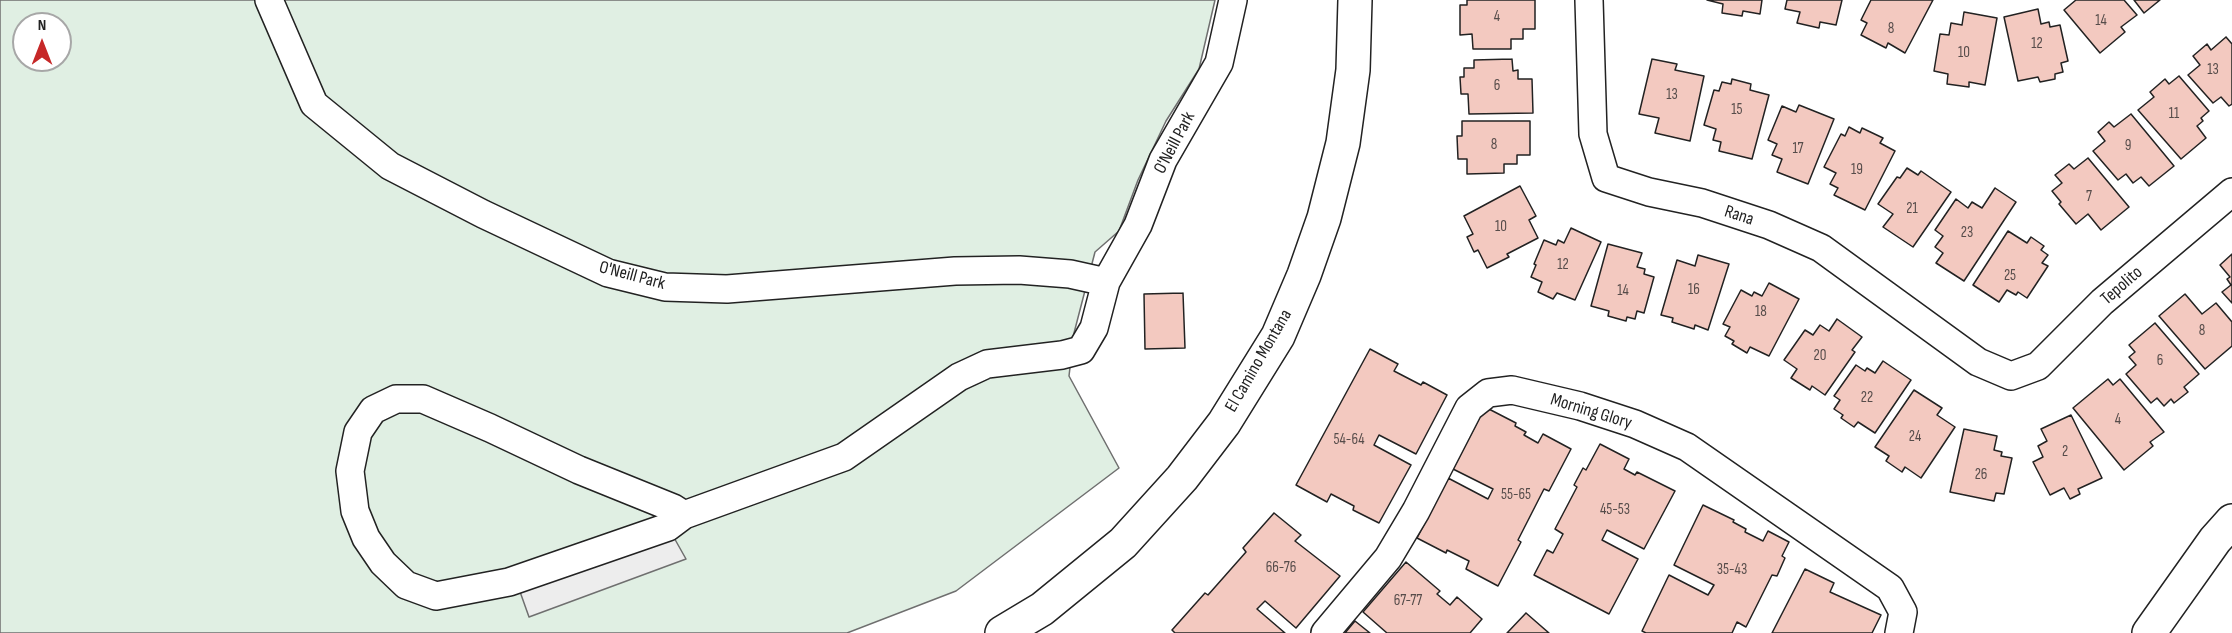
<!DOCTYPE html>
<html>
<head>
<meta charset="utf-8">
<style>
	body { margin:0 }
	#map { position:relative; width:2232px; height:633px; overflow:hidden; background:#fff; font-family:"Sofia Sans Condensed",sans-serif }
	canvas { display:block }
	.north { position:absolute; left:12px; top:12px; width:60px; height:60px; box-sizing:border-box; background:#fff; border:2px solid #a7a7a7; border-radius:50%; rotate:0deg; font-size:16px; font-weight:700; line-height:24px; text-align:center; color:#222 }
	.north::after { content:''; display:block; margin:auto; width:21px; height:27px; background:#c62828; clip-path:polygon(50% 0,100% 100%,50% 72%,0 100%) }
</style>
</head>
<body>
<div id="map">
<canvas width="2232" height="633"></canvas>
<div class="north">N</div>
</div>
<script>
const c = document.querySelector('canvas').getContext('2d');
c.lineJoin = 'round';
function fill(path, color) { c.fillStyle = color; c.fill(path, 'evenodd'); }
const poly = rows => new Path2D(rows.map(r => 'M' + r).join(''));
function stroke(path, color, width, dash) { c.strokeStyle = color; c.lineWidth = width; c.lineCap = dash ? 'butt' : 'round'; c.setLineDash(dash || []); c.stroke(path); }
function write(font, color, halo, rows, align = 'center') {
  c.font = font + ' "Sofia Sans Condensed",sans-serif'; c.lineWidth = 4.5; c.setLineDash([]); c.textBaseline = 'middle'; c.strokeStyle = halo; c.fillStyle = color; for (const [text, x, y, turn = 0] of rows) {
    c.save(); c.translate(x, y); c.rotate((+turn || 0) * Math.PI / 180); c.textAlign = isNaN(turn) ? turn : align; if (halo) c.strokeText(text, 0, 0); c.fillText(text, 0, 0); c.restore();
  }
}
const green = poly([
	[0,0,1215,0,1199,69,1166,121,1138,180,1119,231,1095,252,1074,333,1069,376,1119,468,956,591,847,633,0,633,0,0],
	[24,24,60,24,60,60,24,60,24,24]
]);
const parking = poly([
	[668,527,686,559,529,617,513,572,668,527]
]);
const building = poly([
	[1467,0,1535,0,1535,29,1523,29,1523,39,1511,39,1511,49,1473,49,1472,34,1460,35,1460,5,1467,5,1467,0],
	[1707,0,1762,0,1760,14,1743,11,1742,16,1722,13,1723,4,1707,0],
	[1787,0,1842,0,1836,25,1820,22,1819,28,1797,23,1800,12,1785,9,1787,0],
	[1871,0,1933,0,1905,53,1888,43,1886,48,1861,35,1867,23,1861,20,1871,0],
	[2076,0,2124,0,2137,15,2121,27,2125,32,2100,53,2064,10,2076,0],
	[2134,0,2160,0,2144,13,2134,0],
	[2038,9,2041,24,2049,22,2050,27,2060,25,2068,61,2061,63,2063,72,2055,74,2055,79,2040,82,2038,77,2018,81,2004,17,2038,9],
	[1964,12,1997,18,1985,85,1969,82,1969,87,1947,84,1948,74,1934,71,1940,34,1949,35,1951,23,1962,25,1964,12],
	[2226,37,2232,44,2232,104,2229,106,2221,97,2213,103,2188,75,2200,65,2193,56,2207,44,2211,50,2226,37],
	[1512,59,1513,71,1518,70,1518,79,1532,79,1533,113,1469,114,1468,94,1461,94,1460,77,1464,77,1464,68,1474,68,1474,60,1512,59],
	[1652,59,1677,64,1675,70,1704,76,1690,141,1655,133,1659,118,1639,114,1652,59],
	[2179,76,2209,111,2201,118,2203,121,2197,126,2206,138,2181,159,2138,110,2154,97,2150,92,2165,79,2169,84,2179,76],
	[1732,79,1751,84,1750,90,1769,95,1752,159,1719,151,1721,142,1713,140,1716,129,1704,125,1714,90,1719,91,1722,82,1731,84,1732,79],
	[1799,105,1834,119,1808,184,1777,172,1782,159,1772,155,1777,144,1768,140,1782,106,1796,112,1799,105],
	[2131,114,2174,166,2149,186,2141,177,2133,183,2126,174,2118,180,2093,151,2105,141,2098,132,2109,122,2114,127,2131,114],
	[1462,121,1530,121,1530,155,1517,155,1517,164,1504,164,1504,173,1467,174,1467,159,1458,159,1457,136,1462,136,1462,121],
	[1849,127,1860,133,1862,128,1883,138,1880,143,1895,151,1865,210,1834,195,1838,188,1830,184,1836,173,1824,167,1841,134,1845,136,1849,127],
	[2088,158,2129,207,2101,230,2088,214,2076,224,2059,204,2061,202,2052,191,2062,183,2055,175,2069,164,2074,169,2088,158],
	[1907,168,1918,175,1921,171,1951,192,1913,247,1883,227,1893,214,1878,204,1897,177,1900,178,1907,168],
	[1520,186,1536,216,1529,220,1538,238,1507,254,1509,257,1487,268,1478,250,1474,252,1467,237,1473,234,1464,216,1520,186],
	[1995,188,2016,202,1964,281,1936,263,1943,253,1935,247,1943,236,1935,230,1956,199,1968,208,1972,202,1982,208,1995,188],
	[1571,228,1601,242,1575,300,1557,293,1553,299,1538,292,1542,282,1531,277,1536,265,1534,264,1544,240,1556,245,1558,240,1564,243,1571,228],
	[2008,231,2027,243,2031,237,2044,246,2041,250,2048,255,2042,263,2048,266,2027,298,2018,292,2016,295,2007,290,1999,302,1973,285,2008,231],
	[1608,244,1642,253,1637,267,1645,269,1644,274,1654,277,1644,313,1637,311,1635,319,1627,317,1626,321,1608,316,1609,311,1591,306,1608,244],
	[2232,254,2232,303,2222,292,2231,285,2227,279,2230,277,2220,265,2232,254],
	[1698,255,1729,264,1708,330,1695,325,1694,329,1672,322,1673,318,1661,315,1677,260,1695,266,1698,255],
	[1769,283,1799,299,1769,356,1750,347,1747,353,1732,344,1734,341,1725,336,1730,327,1723,324,1741,290,1752,296,1754,292,1762,296,1769,283],
	[1183,293,1185,348,1145,349,1144,294,1183,293],
	[2185,294,2202,314,2216,303,2232,322,2232,346,2205,369,2159,316,2185,294],
	[1837,319,1862,337,1852,350,1855,352,1825,395,1812,386,1810,390,1791,378,1797,369,1784,360,1805,330,1813,335,1820,325,1829,331,1837,319],
	[2155,323,2199,374,2184,387,2188,392,2174,403,2171,399,2164,406,2157,398,2151,403,2126,374,2136,365,2129,357,2135,352,2129,345,2155,323],
	[1370,349,1398,364,1394,371,1421,385,1423,382,1447,395,1416,454,1379,435,1374,445,1411,465,1379,523,1353,510,1354,506,1331,494,1327,502,1296,485,1370,349],
	[1883,361,1911,380,1875,433,1858,422,1854,427,1841,418,1843,415,1834,409,1840,400,1834,396,1856,365,1865,371,1867,368,1875,373,1883,361],
	[2108,379,2113,385,2120,379,2164,432,2150,442,2153,446,2124,470,2073,408,2108,379],
	[1914,390,1942,408,1937,415,1955,427,1921,478,1905,467,1902,472,1886,461,1889,456,1875,447,1914,390],
	[1485,407,1516,423,1515,426,1526,432,1524,435,1538,443,1543,434,1571,449,1549,491,1544,489,1518,540,1521,542,1498,586,1466,569,1469,561,1447,550,1446,553,1417,538,1448,478,1488,499,1493,489,1453,469,1485,407],
	[2071,415,2102,478,2078,489,2080,494,2070,499,2064,488,2050,495,2033,462,2043,457,2038,446,2047,441,2041,429,2071,415],
	[1964,429,1997,436,1994,450,2002,452,2001,456,2012,458,2004,494,1996,493,1994,501,1950,492,1964,429],
	[1600,444,1629,459,1624,469,1635,475,1637,472,1675,491,1644,549,1607,530,1602,540,1638,559,1609,614,1534,575,1547,550,1553,553,1563,534,1555,529,1577,487,1574,485,1583,468,1586,470,1600,444],
	[1703,505,1734,520,1733,522,1746,529,1745,532,1763,541,1768,531,1789,542,1782,556,1785,558,1777,576,1772,575,1746,627,1737,622,1732,633,1646,633,1642,631,1669,575,1708,595,1714,585,1674,565,1703,505],
	[1274,513,1301,535,1295,541,1340,576,1296,628,1265,601,1257,609,1285,633,1175,633,1172,630,1205,593,1208,595,1246,552,1243,548,1274,513],
	[1406,562,1440,591,1437,594,1450,605,1457,597,1482,619,1470,633,1387,633,1363,612,1406,562],
	[1805,569,1834,583,1830,592,1881,615,1872,633,1772,633,1805,569],
	[1526,613,1549,633,1507,633,1526,613],
	[1355,621,1370,633,1345,633,1355,621]
]);
const minor = poly([
	[269,0,314,104,390,166,483,214,608,273,665,287,727,289,955,271,1019,270,1070,274,1106,282],
	[1589,0,1593,134,1606,178,1649,192,1702,203,1769,225,1821,248,1978,362,2011,376,2038,366,2102,302,2232,192],
	[684,515,673,508,579,470,490,428,423,399,396,399,373,410,358,432,350,471,355,511,366,538,383,563,406,585,436,596,509,582,668,527,684,515,844,457,959,377,987,364,1062,355,1081,350,1094,328,1106,282,1138,225,1163,160,1219,63,1233,0],
	[1325,633,1388,558,1416,511,1469,408,1488,393,1512,390,1580,406,1635,424,1687,447,1890,588,1903,612,1899,633]
]);
const tertiary = poly([
	[1002,633,1042,609,1123,543,1182,478,1224,423,1278,336,1304,275,1324,218,1343,143,1353,70,1355,0]
]);
const secondary = poly([
	[2149,633,2215,540,2232,521]
]);
const numberNames = [
	["4",1497,17],
	["14",2101,21],
	["8",1891,29],
	["12",2037,44],
	["10",1964,53],
	["13",2213,70],
	["6",1497,86],
	["13",1672,95],
	["15",1737,110],
	["11",2174,114],
	["8",1494,145],
	["9",2128,146],
	["17",1798,149],
	["19",1857,170],
	["7",2089,197],
	["21",1912,209],
	["10",1501,227],
	["23",1967,233],
	["12",1563,265],
	["25",2010,276],
	["16",1694,290],
	["14",1623,291],
	["18",1761,312],
	["8",2202,331],
	["20",1820,356],
	["6",2160,361],
	["22",1867,398],
	["4",2118,420],
	["24",1915,437],
	["54-64",1349,440],
	["2",2065,452],
	["26",1981,475],
	["55-65",1516,495],
	["45-53",1615,510],
	["66-76",1281,568],
	["35-43",1732,570],
	["67-77",1408,601]
];
const streetNames = [
	["O'Neill Park",1175,143,-62],
	["Rana",1739,216,18],
	["O'Neill Park",632,276,15],
	["Tepolito",2122,286,-41],
	["El Camino Montana",1259,361,-60],
	["Morning Glory",1591,412,17]
];
fill(green, '#e0efe3');
stroke(green, '#6f6f6f', 1.5);
fill(parking, '#ededed');
stroke(parking, '#6f6f6f', 1.5);
fill(building, '#f3c9c0');
stroke(building, '#222', 1.5);
stroke(minor, '#222', 30);
stroke(tertiary, '#222', 36);
stroke(secondary, '#222', 36);
stroke(minor, '#fff', 27);
stroke(tertiary, '#fff', 33);
stroke(secondary, '#fff', 33);
write('15px', '#564c4a', null, numberNames);
write('18px', '#222', '#fff', streetNames);
</script>
</body>
</html>
